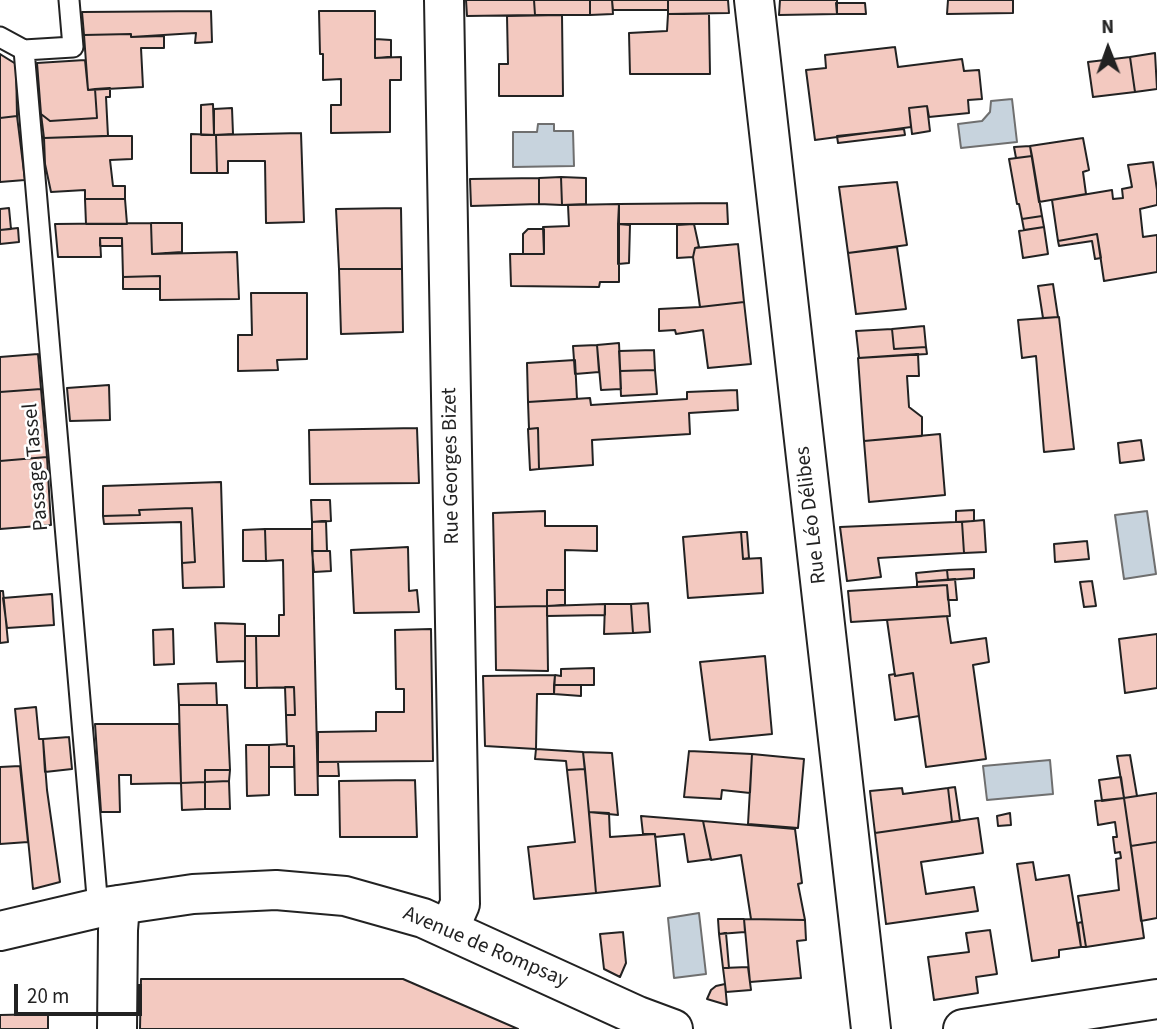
<!DOCTYPE html>
<html>
<head>
<meta charset="utf-8">
<style>
	body { margin:0 }
	#map { position:relative; width:1157px; height:1029px; overflow:hidden; background:#fff; font-family:"Source Sans 3",sans-serif }
	canvas { display:block }
	.north { position:absolute; left:1073px; top:14px; width:70px; height:70px; -webkit-text-stroke:5px #fff; paint-order:stroke; rotate:359deg; font-size:19px; font-weight:700; line-height:28px; text-align:center; color:#222 }
	.north::after { content:''; display:block; margin:auto; width:24px; height:32px; background:#222; clip-path:polygon(50% 0,100% 100%,50% 72%,0 100%) }
	.scale { position:absolute; left:14px; top:984px; width:128px; height:32px; box-sizing:border-box; border:4px solid #222; border-top:0; padding-left:9px; font-size:21px; line-height:24px; white-space:nowrap; color:#222; -webkit-text-stroke:5px #fff; paint-order:stroke }
</style>
</head>
<body>
<div id="map">
<canvas width="1157" height="1029"></canvas>
<div class="north">N</div>
<div class="scale">20 m</div>
</div>
<script>
const c = document.querySelector('canvas').getContext('2d');
c.lineJoin = 'round';
function fill(path, color) { c.fillStyle = color; c.fill(path, 'evenodd'); }
const poly = rows => new Path2D(rows.map(r => 'M' + r).join(''));
function stroke(path, color, width, dash) { c.strokeStyle = color; c.lineWidth = width; c.lineCap = dash ? 'butt' : 'round'; c.setLineDash(dash || []); c.stroke(path); }
function write(font, color, halo, rows, align = 'center') {
  c.font = font + ' "Source Sans 3",sans-serif'; c.lineWidth = 5; c.setLineDash([]); c.textBaseline = 'middle'; c.strokeStyle = halo; c.fillStyle = color; for (const [text, x, y, turn = 0] of rows) {
    c.save(); c.translate(x, y); c.rotate((+turn || 0) * Math.PI / 180); c.textAlign = isNaN(turn) ? turn : align; if (halo) c.strokeText(text, 0, 0); c.fillText(text, 0, 0); c.restore();
  }
}
const water = poly([
	[1012,99,1017,142,961,148,958,124,982,121,990,112,991,101,1012,99],
	[538,124,554,124,554,131,573,131,574,166,513,167,513,132,537,132,538,124],
	[1147,511,1156,574,1124,579,1115,515,1147,511],
	[1050,760,1053,794,987,800,983,766,1050,760],
	[699,913,706,974,674,978,668,918,699,913]
]);
const building = poly([
	[466,0,534,0,535,15,467,16,466,0],
	[534,0,590,0,590,15,535,15,534,0],
	[590,0,612,0,613,14,590,15,590,0],
	[612,0,668,0,668,10,613,10,612,0],
	[668,0,728,0,729,13,668,14,668,0],
	[780,0,837,0,837,14,779,15,780,0],
	[948,0,1013,0,1013,13,947,14,948,0],
	[836,3,865,3,866,14,837,14,836,3],
	[211,11,212,42,195,43,196,33,131,37,131,34,84,35,82,12,211,11],
	[319,11,375,11,375,58,401,57,401,80,390,80,390,132,331,133,331,105,341,105,341,79,323,80,323,54,320,54,319,11],
	[668,14,709,14,710,74,630,74,629,33,667,31,668,14],
	[562,15,563,96,499,96,499,64,508,64,507,16,562,15],
	[131,34,131,37,164,36,164,48,141,48,143,87,88,90,84,35,131,34],
	[375,39,391,40,391,57,375,58,375,39],
	[895,47,898,67,962,59,964,71,979,70,982,99,968,100,969,113,929,117,927,106,909,108,911,127,815,140,806,70,826,68,825,55,895,47],
	[1155,53,1157,89,1135,92,1130,57,1155,53],
	[0,54,16,64,17,116,0,118,0,54],
	[1130,57,1135,92,1093,97,1088,62,1130,57],
	[85,60,88,90,95,89,97,118,50,121,41,114,37,63,85,60],
	[110,88,110,97,106,97,108,136,44,138,41,114,50,121,97,118,95,89,110,88],
	[213,104,214,135,201,135,201,105,213,104],
	[927,106,930,131,912,134,909,108,927,106],
	[232,108,233,134,214,135,214,109,232,108],
	[17,116,25,180,0,182,0,118,17,116],
	[904,129,905,135,838,143,837,136,904,129],
	[301,133,304,222,266,223,265,161,228,161,228,173,217,173,216,135,301,133],
	[191,134,216,135,217,173,191,173,191,134],
	[102,136,132,136,132,159,110,160,113,186,125,186,125,199,85,199,85,190,51,192,45,164,44,138,102,136],
	[1083,138,1089,170,1083,172,1086,194,1039,202,1030,146,1083,138],
	[1030,146,1032,156,1016,158,1014,147,1030,146],
	[1032,156,1042,216,1022,219,1019,204,1017,204,1009,159,1032,156],
	[1153,162,1157,190,1157,205,1140,209,1143,237,1157,235,1157,272,1104,281,1097,234,1058,241,1052,200,1112,190,1113,199,1123,198,1122,189,1132,187,1128,165,1153,162],
	[561,177,562,205,539,204,539,178,561,177],
	[561,177,586,178,586,204,562,205,561,177],
	[539,178,539,204,471,206,470,179,539,178],
	[897,182,907,245,848,253,839,187,897,182],
	[85,199,125,199,127,224,86,224,85,199],
	[727,203,728,224,618,224,619,204,727,203],
	[619,204,619,282,600,282,599,287,511,286,510,254,544,254,543,227,569,226,568,205,619,204],
	[9,208,11,229,0,230,0,209,9,208],
	[401,208,402,269,339,269,336,209,401,208],
	[1042,216,1044,227,1024,230,1022,219,1042,216],
	[151,223,152,254,237,252,239,299,160,300,160,276,123,277,122,238,100,238,101,257,58,257,55,224,151,223],
	[151,223,182,223,182,252,152,254,151,223],
	[618,224,630,225,629,263,618,264,618,224],
	[694,224,699,247,695,248,693,257,677,258,677,225,694,224],
	[1044,227,1048,254,1023,258,1019,231,1044,227],
	[18,228,19,242,0,244,0,230,18,228],
	[528,229,544,229,544,254,523,254,523,234,528,229],
	[1097,234,1101,258,1095,259,1092,241,1059,246,1058,241,1097,234],
	[100,238,122,238,122,246,100,246,100,238],
	[738,244,744,302,700,307,693,257,695,248,738,244],
	[897,247,906,309,856,314,848,253,897,247],
	[339,269,402,269,403,332,341,334,339,269],
	[160,276,160,289,123,289,123,277,160,276],
	[1053,284,1058,317,1043,318,1038,286,1053,284],
	[251,293,307,293,307,359,277,360,278,370,238,371,238,335,252,335,251,293],
	[744,302,751,364,708,368,703,330,676,334,675,330,659,331,659,309,700,307,744,302],
	[1059,317,1074,449,1044,452,1036,356,1022,358,1018,320,1059,317],
	[924,326,926,347,894,349,892,329,924,326],
	[892,329,894,349,926,347,927,354,859,358,856,331,892,329],
	[619,343,621,389,601,390,597,345,619,343],
	[597,345,599,372,575,374,573,346,597,345],
	[654,350,655,370,620,371,619,351,654,350],
	[38,354,41,389,0,392,0,357,38,354],
	[918,354,919,376,907,376,909,407,922,417,922,436,864,441,858,358,918,354],
	[575,360,577,399,528,402,527,363,575,360],
	[655,370,657,394,621,396,620,371,655,370],
	[109,385,110,420,70,421,67,388,109,385],
	[41,389,47,457,0,461,0,392,41,389],
	[737,390,738,410,689,413,690,434,592,440,593,465,539,469,538,428,529,429,528,402,590,398,591,405,687,399,687,392,737,390],
	[417,428,419,483,310,484,309,430,417,428],
	[538,428,539,469,530,470,528,429,538,428],
	[940,434,945,495,869,502,864,441,940,434],
	[1141,440,1144,460,1120,463,1118,443,1141,440],
	[47,457,51,525,0,529,0,461,47,457],
	[221,482,224,587,183,588,182,563,195,562,192,508,139,510,140,515,103,516,103,486,221,482],
	[311,500,330,500,331,521,312,522,311,500],
	[192,508,195,562,182,563,181,522,104,524,103,516,140,515,139,510,192,508],
	[974,510,974,521,956,522,956,511,974,510],
	[545,511,545,526,597,526,597,551,565,550,565,590,547,590,547,606,495,607,493,513,545,511],
	[984,520,986,552,964,553,962,522,984,520],
	[322,521,326,521,327,551,312,551,312,522,322,521],
	[956,522,962,522,964,553,878,558,881,577,847,581,840,527,956,522],
	[265,529,312,529,318,795,295,795,294,746,287,746,286,715,295,715,294,687,257,688,256,636,279,636,279,615,284,615,283,560,266,561,265,529],
	[265,529,266,561,243,561,243,530,265,529],
	[741,532,747,532,749,558,743,559,741,532],
	[741,532,743,559,761,558,763,593,688,598,683,537,741,532],
	[1087,541,1089,559,1055,562,1054,544,1087,541],
	[408,547,409,591,417,590,419,612,354,613,351,550,408,547],
	[312,551,330,551,331,571,314,572,312,551],
	[974,569,974,578,948,580,947,570,974,569],
	[947,570,948,580,917,582,916,573,947,570],
	[955,579,957,600,948,600,947,585,917,587,917,582,955,579],
	[1092,581,1096,606,1084,607,1080,582,1092,581],
	[947,585,950,616,851,622,848,591,947,585],
	[547,590,565,590,565,605,547,606,547,590],
	[0,591,3,591,8,642,0,643,0,591],
	[52,594,54,625,7,628,3,598,52,594],
	[648,603,650,632,633,633,631,604,648,603],
	[605,604,605,615,547,616,547,606,605,604],
	[605,604,631,604,633,633,604,634,605,604],
	[547,606,548,671,496,670,495,607,547,606],
	[947,616,951,643,986,638,989,662,973,665,986,759,926,767,913,673,895,676,887,620,947,616],
	[215,623,245,624,245,661,217,662,215,623],
	[173,629,174,664,154,665,153,630,173,629],
	[431,629,433,761,318,762,318,732,376,731,376,712,404,712,404,689,396,689,395,630,431,629],
	[1157,634,1157,688,1125,693,1119,639,1157,634],
	[245,636,256,636,257,688,245,688,245,636],
	[765,656,772,734,710,740,700,662,765,656],
	[594,668,594,685,554,685,555,675,561,676,561,669,594,668],
	[913,673,919,716,895,720,889,675,895,674,895,676,913,673],
	[555,675,554,694,537,694,536,749,485,746,483,676,555,675],
	[216,683,217,705,179,705,178,684,216,683],
	[554,685,581,685,581,696,554,694,554,685],
	[285,687,294,687,295,715,286,715,285,687],
	[179,705,227,705,230,770,205,770,205,782,181,783,179,705],
	[36,707,39,739,43,739,47,790,60,882,33,889,15,709,36,707],
	[95,724,179,724,181,783,131,784,131,775,119,775,120,812,101,812,95,724],
	[69,737,72,769,45,772,43,739,69,737],
	[287,744,287,746,294,746,294,767,269,767,269,745,287,744],
	[246,745,269,745,269,795,247,796,246,745],
	[536,749,583,752,585,769,567,770,566,761,535,759,536,749],
	[689,751,752,754,750,793,722,790,721,799,684,797,689,751],
	[583,752,612,753,618,815,589,812,583,752],
	[752,754,804,759,798,828,748,824,752,754],
	[1130,755,1137,796,1124,798,1117,756,1130,755],
	[318,762,338,762,339,776,318,776,318,762],
	[20,766,28,842,0,844,0,767,20,766],
	[585,769,596,893,534,899,528,847,575,842,567,770,585,769],
	[205,770,230,770,229,781,205,782,205,770],
	[1121,777,1124,798,1102,801,1099,780,1121,777],
	[415,780,417,837,340,837,339,781,415,780],
	[229,781,230,809,205,809,205,782,229,781],
	[205,782,205,809,182,810,181,783,205,782],
	[955,787,960,821,952,822,948,788,955,787],
	[902,788,903,794,948,788,952,822,875,833,870,791,902,788],
	[1157,793,1157,842,1131,846,1124,798,1157,793],
	[1124,798,1144,938,1086,947,1078,896,1119,890,1116,859,1121,858,1120,852,1115,853,1113,837,1117,837,1115,822,1098,825,1095,801,1124,798],
	[589,812,609,813,610,837,655,834,660,886,596,893,589,812],
	[1010,813,1011,825,998,826,997,816,1010,813],
	[641,816,703,821,711,859,688,862,684,834,655,837,655,834,643,834,641,816],
	[978,818,983,853,921,862,926,894,974,887,978,911,886,924,875,833,978,818],
	[703,821,795,829,802,883,798,884,805,920,751,919,741,855,711,860,703,821],
	[1157,842,1157,918,1141,921,1131,846,1157,842],
	[1033,862,1036,880,1069,875,1081,947,1059,950,1059,957,1032,961,1017,864,1033,862],
	[718,919,744,919,745,932,719,934,718,919],
	[744,919,805,920,806,940,797,941,801,978,750,982,744,919],
	[1082,922,1086,947,1081,947,1078,923,1082,922],
	[990,930,997,974,976,977,978,993,934,1000,928,957,969,952,966,933,990,930],
	[623,932,626,963,620,977,604,969,600,934,623,932],
	[726,933,729,968,723,968,719,934,726,933],
	[748,967,751,990,726,992,723,968,748,967],
	[141,979,403,979,518,1029,140,1029,141,979],
	[725,984,727,1005,707,999,711,990,716,986,725,984],
	[48,1014,48,1029,0,1029,0,1015,48,1014]
]);
const service = poly([
	[0,37,24,50,98,908],
	[24,50,73,47,69,0]
]);
const minor = poly([
	[444,0,460,904,449,929],
	[754,0,871,1029],
	[117,1029,118,930,120,905]
]);
const tertiary = poly([
	[0,931,98,908,193,894,276,890,345,896,423,918,638,1016,673,1029],
	[963,1029,1157,999]
]);
const streetNames = [
	["Rue Georges Bizet",452,466,-91],
	["Passage Tassel",37,467,-95],
	["Rue Léo Délibes",812,515,-97],
	["Avenue de Rompsay",485,948,23]
];
fill(water, '#c7d3dd');
stroke(water, '#6f6f6f', 2);
fill(building, '#f3c9c0');
stroke(building, '#222', 2);
stroke(service, '#222', 23);
stroke(minor, '#222', 42);
stroke(tertiary, '#222', 42);
stroke(service, '#fff', 19);
stroke(minor, '#fff', 38);
stroke(tertiary, '#fff', 38);
write('21px', '#222', '#fff', streetNames);
</script>
</body>
</html>
